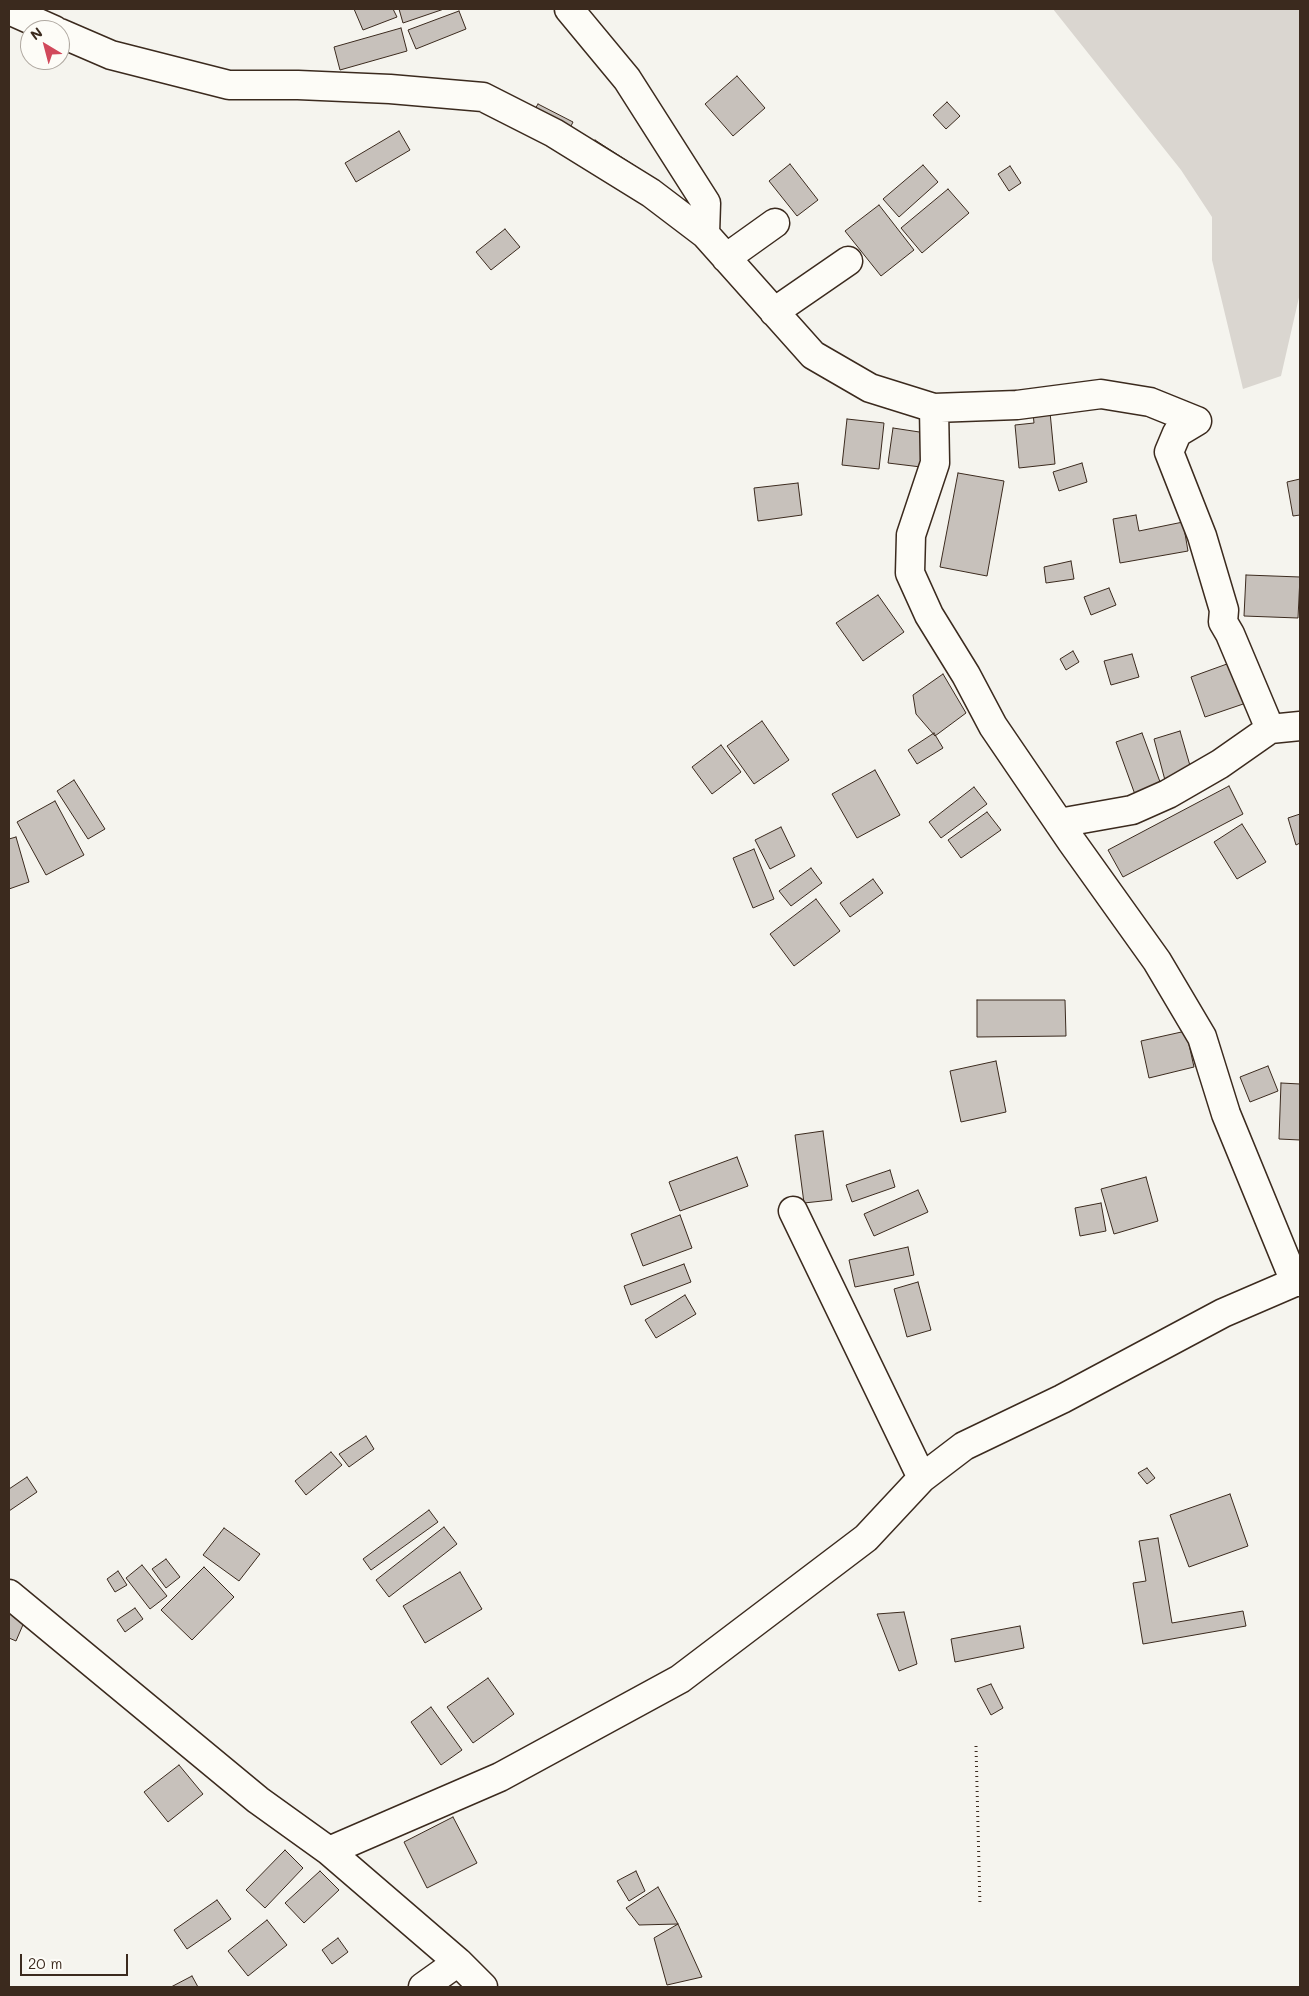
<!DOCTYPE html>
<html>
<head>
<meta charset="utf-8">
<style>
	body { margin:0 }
	#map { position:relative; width:1309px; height:1996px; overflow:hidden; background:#f5f4ee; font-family:Mali,sans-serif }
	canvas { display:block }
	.frame { position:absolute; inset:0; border:10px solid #3b2a1e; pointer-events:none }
	.north { position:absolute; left:20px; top:20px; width:50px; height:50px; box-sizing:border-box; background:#fdfcf7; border:1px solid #afa8a0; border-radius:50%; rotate:323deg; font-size:14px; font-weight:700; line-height:20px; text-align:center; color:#3b2a1e }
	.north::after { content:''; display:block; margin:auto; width:18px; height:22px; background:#d1495b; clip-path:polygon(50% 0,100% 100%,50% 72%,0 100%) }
	.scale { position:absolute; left:20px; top:1954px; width:108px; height:22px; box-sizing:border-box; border:2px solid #3b2a1e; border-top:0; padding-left:6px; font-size:15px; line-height:18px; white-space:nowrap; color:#3b2a1e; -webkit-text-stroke:4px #fdfcf7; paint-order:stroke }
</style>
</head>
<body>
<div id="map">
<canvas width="1309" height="1996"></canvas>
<div class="frame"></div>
<div class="north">N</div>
<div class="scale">20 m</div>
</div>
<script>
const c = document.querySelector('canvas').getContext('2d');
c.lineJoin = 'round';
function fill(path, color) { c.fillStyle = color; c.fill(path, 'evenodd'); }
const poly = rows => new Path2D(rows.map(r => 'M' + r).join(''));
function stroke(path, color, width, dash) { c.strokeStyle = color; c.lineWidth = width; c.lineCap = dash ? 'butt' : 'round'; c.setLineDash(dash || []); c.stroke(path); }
const green = poly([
	[1053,9,1300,9,1300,293,1281,376,1243,389,1212,260,1212,217,1181,170]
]);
const building = poly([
	[354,9,393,9,397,17,363,30,354,9],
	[399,9,444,9,403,23,399,9],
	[459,11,466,29,416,49,408,30,459,11],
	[401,28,407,51,340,70,334,47,401,28],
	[737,76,765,108,733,136,705,104,737,76],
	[947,102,960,116,946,129,933,115,947,102],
	[538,104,573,122,570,128,535,109,538,104],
	[399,131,410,150,356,182,345,163,399,131],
	[595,140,643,171,640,177,592,145,595,140],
	[790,164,818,200,797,216,769,181,790,164],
	[923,165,938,182,899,217,883,199,923,165],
	[1010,166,1021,183,1009,191,998,174,1010,166],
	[948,189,969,213,922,253,901,228,948,189],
	[879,205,914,250,881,276,845,231,879,205],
	[505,229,520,247,491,270,476,252,505,229],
	[1050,412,1055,464,1019,468,1015,425,1034,423,1033,413,1050,412],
	[847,419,884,423,879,469,842,465,847,419],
	[893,428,926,433,921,467,888,463,893,428],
	[1082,463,1087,482,1059,491,1053,472,1082,463],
	[958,473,1004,481,987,576,940,567,958,473],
	[1300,479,1300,515,1293,516,1287,482,1300,479],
	[798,483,802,515,758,521,754,488,798,483],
	[1136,515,1139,531,1183,522,1188,551,1120,563,1113,519,1136,515],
	[1071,561,1074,579,1046,583,1044,567,1071,561],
	[1246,575,1300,577,1298,618,1244,616,1246,575],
	[1109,588,1116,605,1091,615,1084,597,1109,588],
	[878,595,904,632,863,661,836,623,878,595],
	[1073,651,1079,662,1066,670,1060,659,1073,651],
	[1132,654,1139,677,1111,685,1104,661,1132,654],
	[1238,660,1252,701,1205,717,1191,677,1238,660],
	[943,674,966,713,935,736,916,714,913,695,943,674],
	[762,721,789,760,754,784,727,746,762,721],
	[1180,731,1193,776,1166,784,1154,739,1180,731],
	[934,733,943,748,917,764,908,750,934,733],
	[1142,733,1163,790,1137,800,1116,742,1142,733],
	[721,745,741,772,712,794,692,767,721,745],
	[875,770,900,815,857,838,832,794,875,770],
	[74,780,105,829,88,839,57,791,74,780],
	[1229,786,1243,814,1123,877,1108,850,1229,786],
	[974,787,987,804,941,838,929,822,974,787],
	[55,801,84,855,46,875,17,822,55,801],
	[987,812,1001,830,961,858,948,840,987,812],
	[1300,814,1300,843,1296,845,1288,818,1300,814],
	[1242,824,1266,862,1237,879,1214,842,1242,824],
	[781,827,795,856,770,869,755,840,781,827],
	[16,837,29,882,9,889,9,839,16,837],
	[754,849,774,899,753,908,733,858,754,849],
	[811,868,822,883,791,906,779,891,811,868],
	[873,879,883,893,850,917,840,903,873,879],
	[816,899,840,931,794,966,770,934,816,899],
	[977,1000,1065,1000,1066,1036,977,1037,977,1000],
	[1186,1031,1194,1067,1149,1078,1141,1041,1186,1031],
	[996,1061,1006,1112,961,1122,950,1071,996,1061],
	[1268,1066,1278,1091,1250,1102,1240,1077,1268,1066],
	[1281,1083,1300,1084,1300,1140,1279,1139,1281,1083],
	[823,1131,832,1200,804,1203,795,1135,823,1131],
	[737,1157,748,1186,680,1211,669,1182,737,1157],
	[890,1170,895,1187,852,1202,846,1185,890,1170],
	[1146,1177,1158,1221,1114,1234,1101,1189,1146,1177],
	[918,1190,928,1212,874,1236,864,1214,918,1190],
	[1101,1203,1106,1231,1080,1236,1075,1208,1101,1203],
	[680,1215,692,1248,643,1266,631,1234,680,1215],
	[908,1247,914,1275,855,1287,849,1260,908,1247],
	[684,1264,691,1282,631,1305,624,1286,684,1264],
	[918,1282,931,1330,907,1337,894,1289,918,1282],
	[685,1295,696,1314,656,1338,645,1320,685,1295],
	[366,1436,374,1449,349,1467,339,1454,366,1436],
	[331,1452,342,1465,306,1495,295,1481,331,1452],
	[1147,1468,1155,1478,1147,1484,1138,1473,1147,1468],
	[27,1477,37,1492,9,1511,9,1489,27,1477],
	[1230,1494,1248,1546,1189,1567,1170,1515,1230,1494],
	[429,1510,438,1522,371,1570,363,1559,429,1510],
	[444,1527,457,1544,389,1597,376,1580,444,1527],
	[224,1528,260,1554,239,1581,203,1555,224,1528],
	[1158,1538,1172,1623,1243,1611,1246,1626,1143,1644,1133,1583,1146,1581,1139,1541,1158,1538],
	[166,1559,180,1577,166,1588,152,1569,166,1559],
	[142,1565,167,1596,150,1609,126,1578,142,1565],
	[204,1567,234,1597,192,1640,161,1610,204,1567],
	[118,1571,127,1585,115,1592,107,1579,118,1571],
	[460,1572,482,1609,425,1643,403,1606,460,1572],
	[135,1608,143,1619,125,1632,117,1620,135,1608],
	[904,1612,917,1664,899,1671,877,1614,904,1612],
	[9,1613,25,1620,16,1641,9,1638,9,1613],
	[1020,1626,1024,1648,955,1662,951,1639,1020,1626],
	[488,1678,514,1714,473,1743,447,1707,488,1678],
	[991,1684,1003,1708,991,1715,977,1689,991,1684],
	[431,1707,462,1750,441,1765,411,1722,431,1707],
	[179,1765,203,1794,168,1822,144,1792,179,1765],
	[453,1817,477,1863,427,1888,404,1842,453,1817],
	[285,1850,303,1868,265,1908,246,1890,285,1850],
	[320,1871,339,1890,304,1923,285,1903,320,1871],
	[636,1871,645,1891,629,1901,617,1881,636,1871],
	[658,1887,678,1924,639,1925,626,1908,658,1887],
	[217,1900,231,1919,187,1949,174,1930,217,1900],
	[267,1920,287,1945,248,1976,228,1951,267,1920],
	[678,1924,702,1977,667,1985,654,1938,678,1924],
	[338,1938,348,1952,332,1964,322,1950,338,1938],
	[192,1976,198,1987,171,1987,192,1976]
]);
const path = poly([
	[976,1746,980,1906]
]);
const minor = poly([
	[569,9,627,79,706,203,705,234],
	[9,10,54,30],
	[60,33,111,55,229,85,298,85,390,89,483,97,554,133,651,193,705,234,813,355,870,388,934,408,1017,405,1101,394,1150,402,1197,421],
	[726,258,775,223],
	[774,312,848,261],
	[934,408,935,463,911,535,910,573,929,615,966,675,993,726,1072,842,1157,961,1202,1037,1226,1114,1295,1282],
	[1197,421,1177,433,1169,452,1202,536,1224,610,1223,622,1230,634,1270,729],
	[1059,823,1132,810,1168,794,1220,764,1270,729,1300,726],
	[793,1211,922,1478],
	[9,1594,258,1800,329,1851,458,1962,483,1987],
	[329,1851,500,1777,680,1679,866,1538,922,1478,964,1446,1062,1399,1223,1313,1295,1282,1300,1282],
	[423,1987,458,1962]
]);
fill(green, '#dad6d0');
fill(building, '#c7c1bb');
stroke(building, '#3b2a1e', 1);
stroke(minor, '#3b2a1e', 31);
stroke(path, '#3b2a1e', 3, [1, 4]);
stroke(minor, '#fdfcf7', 28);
</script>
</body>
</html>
